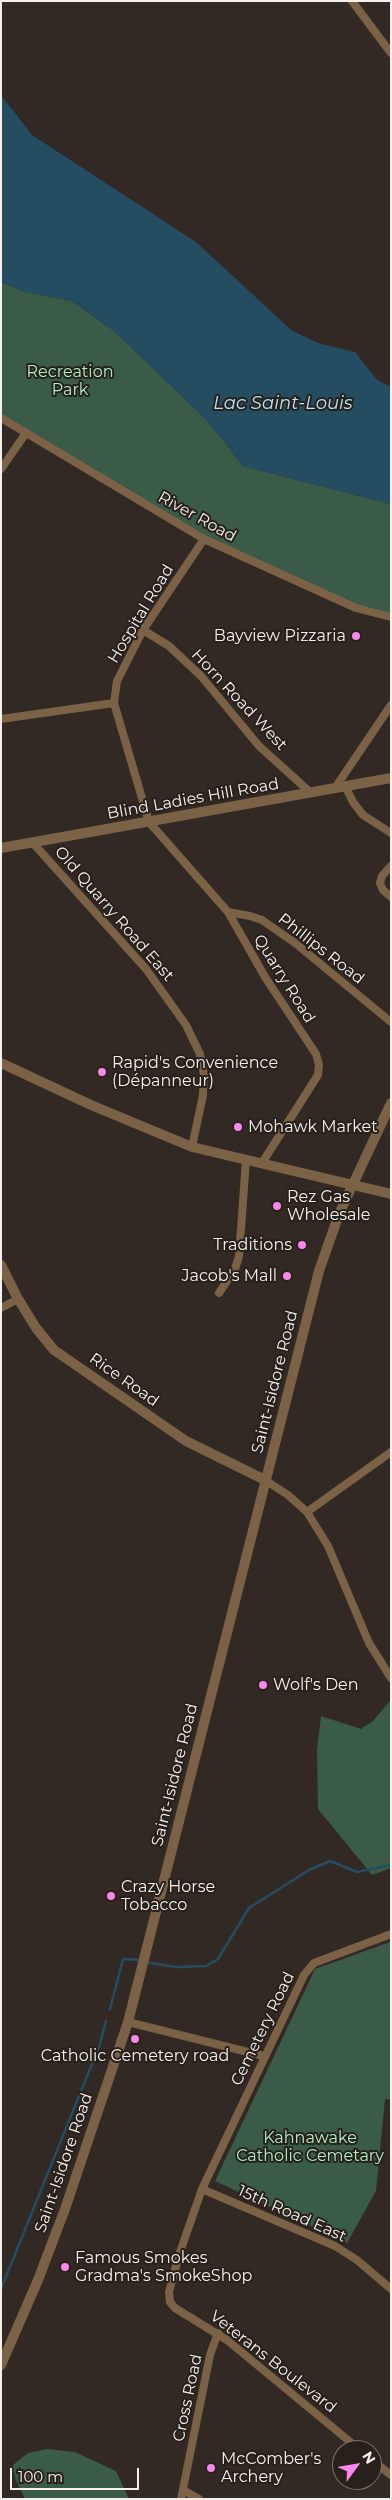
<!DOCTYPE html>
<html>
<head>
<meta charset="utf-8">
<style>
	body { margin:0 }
	#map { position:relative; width:392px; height:2500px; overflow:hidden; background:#322925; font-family:Montserrat,sans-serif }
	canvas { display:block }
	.frame { position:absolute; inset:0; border:2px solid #f6f0ed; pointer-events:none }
	.north { position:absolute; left:332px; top:2440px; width:50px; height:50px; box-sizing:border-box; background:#28201b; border:1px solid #7a736f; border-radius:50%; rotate:58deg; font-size:14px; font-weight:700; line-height:20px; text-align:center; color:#f6f0ed }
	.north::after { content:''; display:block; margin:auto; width:18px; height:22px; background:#f688ec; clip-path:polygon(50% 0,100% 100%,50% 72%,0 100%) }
	.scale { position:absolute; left:10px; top:2468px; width:129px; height:22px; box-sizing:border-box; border:2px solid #f6f0ed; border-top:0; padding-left:6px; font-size:15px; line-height:18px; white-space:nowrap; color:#f6f0ed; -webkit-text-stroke:4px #28201b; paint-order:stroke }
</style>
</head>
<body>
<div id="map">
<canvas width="392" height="2500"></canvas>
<div class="frame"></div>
<div class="north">N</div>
<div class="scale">100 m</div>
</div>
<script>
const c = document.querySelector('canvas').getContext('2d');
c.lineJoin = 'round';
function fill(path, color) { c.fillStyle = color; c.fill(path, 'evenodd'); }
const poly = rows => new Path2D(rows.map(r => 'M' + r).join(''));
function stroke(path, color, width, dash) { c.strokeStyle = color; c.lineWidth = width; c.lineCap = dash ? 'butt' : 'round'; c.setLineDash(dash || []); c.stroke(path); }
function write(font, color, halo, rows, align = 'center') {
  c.font = font + ' Montserrat,sans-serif'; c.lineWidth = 4; c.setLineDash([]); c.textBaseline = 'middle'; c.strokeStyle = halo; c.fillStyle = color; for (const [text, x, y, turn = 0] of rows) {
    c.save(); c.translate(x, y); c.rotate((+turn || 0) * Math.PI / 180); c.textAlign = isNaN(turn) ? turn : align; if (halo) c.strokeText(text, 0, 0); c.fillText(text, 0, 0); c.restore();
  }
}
const green = poly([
	[1,282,26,292,72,301,114,331,206,419,243,466,391,504,391,617,356,608,204,539,1,418],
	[390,1701,391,1868,372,1875,318,1809,317,1750,321,1716,361,1729,373,1721],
	[390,1942,391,2100,385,2099,376,2191,347,2243,215,2181,315,1969],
	[47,2449,75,2452,116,2471,129,2499,25,2499,15,2478,13,2465,28,2453]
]);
const water = poly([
	[1,95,32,135,196,242,291,330,318,343,355,352,377,380,391,387,391,504,243,466,206,419,114,331,72,301,26,292,1,282]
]);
const stream = poly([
	[145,1962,176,1967,206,1966,218,1959,249,1908,309,1870,330,1861,357,1872,391,1865],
	[110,2009,123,1959,140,1960],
	[1,2289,100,2044,106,2021]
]);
const minor = poly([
	[352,1,391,53],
	[1,418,204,539,356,608,391,617],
	[1,469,26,433],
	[204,539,143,630,117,681,114,703,149,822,228,912,265,977,316,1054,319,1065,318,1075,262,1163],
	[143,630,169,646,201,676,259,746,311,793],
	[1,719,114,703],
	[345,786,353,802,363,815,391,833],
	[335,788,391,705],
	[32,842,146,969,186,1025,200,1054,204,1075,203,1095,192,1147],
	[391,866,382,876,380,883,383,890,391,897],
	[228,912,250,916,262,920,295,943,391,1022],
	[219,1293,235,1269,239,1256,246,1160],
	[1,1308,18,1299],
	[265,1480,288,1495,307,1512,328,1546,369,1643,391,1678],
	[307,1512,391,1452],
	[128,2022,264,2056],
	[202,2189,335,2246,357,2260,391,2289],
	[360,2450,227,2340,175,2308,170,2302,169,2292,179,2255,202,2189,304,1975,314,1963,391,1934],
	[372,2460,391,2475],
	[183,2490,199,2499],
	[181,2499,210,2355,218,2333]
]);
const tertiary = poly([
	[1,848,391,778],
	[1,1063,91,1105,192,1147,391,1194],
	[1,1265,17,1297,36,1328,54,1350,186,1441,265,1480],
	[1,2365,38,2280,65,2209,128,2022,319,1271,339,1214,391,1103]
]);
const markers = [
	[356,636,5,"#f688ec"],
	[102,1072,5,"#f688ec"],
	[238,1127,5,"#f688ec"],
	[277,1206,5,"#f688ec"],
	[302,1245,5,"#f688ec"],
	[287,1276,5,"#f688ec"],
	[263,1685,5,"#f688ec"],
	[111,1896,5,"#f688ec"],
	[135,2039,5,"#f688ec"],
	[65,2267,5,"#f688ec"],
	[211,2468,5,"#f688ec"]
];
const parkNames = [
	["Recreation",70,372],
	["Park",70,390],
	["Kahnawake",310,2138],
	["Catholic Cemetary",310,2156]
];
const streetNames = [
	["River Road",197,517,29],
	["Hospital Road",141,614,-59],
	["Horn Road West",239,700,47],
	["Blind Ladies Hill Road",193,799,-10],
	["Old Quarry Road East",114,914,49],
	["Phillips Road",321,949,38],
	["Quarry Road",284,979,58],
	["Rice Road",124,1380,35],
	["Saint-Isidore Road",275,1382,-76],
	["Saint-Isidore Road",175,1775,-76],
	["Cemetery Road",263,2029,-64],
	["Saint-Isidore Road",64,2163,-71],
	["15th Road East",292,2214,24],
	["Veterans Boulevard",273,2362,38],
	["Cross Road",188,2398,-78]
];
const poiNames = [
	["Bayview Pizzaria",346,636,"right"],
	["Rapid's Convenience",112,1063],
	["(Dépanneur)",112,1081],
	["Mohawk Market",248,1127],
	["Rez Gas",287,1197],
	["Wholesale",287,1215],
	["Traditions",292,1245,"right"],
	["Jacob's Mall",277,1276,"right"],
	["Wolf's Den",273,1685],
	["Crazy Horse",121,1887],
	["Tobacco",121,1905],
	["Catholic Cemetery road",135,2056,"center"],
	["Famous Smokes",75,2258],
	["Gradma's SmokeShop",75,2276],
	["McComber's",221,2459],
	["Archery",221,2477]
];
const waterNames = [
	["Lac Saint-Louis",283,404]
];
fill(green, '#395b47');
fill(water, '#254d62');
stroke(stream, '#254d62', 2.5);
stroke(minor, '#7b6146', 8);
stroke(tertiary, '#7b6146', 10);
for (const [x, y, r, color] of markers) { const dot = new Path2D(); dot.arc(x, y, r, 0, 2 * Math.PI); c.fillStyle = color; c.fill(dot); stroke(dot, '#28201b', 2); }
write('16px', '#adf0c7', '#28201b', parkNames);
write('16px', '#f6f0ed', '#28201b', streetNames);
write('16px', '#f6f0ed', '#28201b', poiNames, 'left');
write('italic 18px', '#bae2f8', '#28201b', waterNames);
</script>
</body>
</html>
